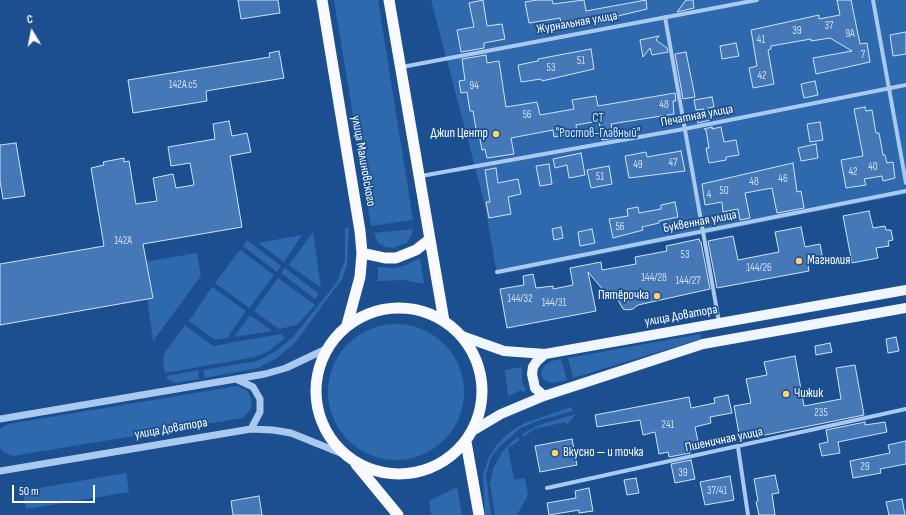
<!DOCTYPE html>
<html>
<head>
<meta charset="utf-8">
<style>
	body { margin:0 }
	#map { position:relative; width:906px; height:515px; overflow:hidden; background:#1b4f8f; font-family:"Sofia Sans Condensed",sans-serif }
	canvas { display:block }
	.north { position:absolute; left:12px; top:12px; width:40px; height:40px; -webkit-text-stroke:3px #1b4f8f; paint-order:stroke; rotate:350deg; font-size:11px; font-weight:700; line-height:16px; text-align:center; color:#fff }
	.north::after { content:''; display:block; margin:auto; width:14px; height:18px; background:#fff; clip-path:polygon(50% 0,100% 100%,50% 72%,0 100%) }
	.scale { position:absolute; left:12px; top:485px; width:83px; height:18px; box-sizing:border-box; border:2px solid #fff; border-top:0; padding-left:5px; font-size:12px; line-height:14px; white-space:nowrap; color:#fff; -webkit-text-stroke:3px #1b4f8f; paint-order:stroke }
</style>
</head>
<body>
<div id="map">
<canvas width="906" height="515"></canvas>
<div class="north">С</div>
<div class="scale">50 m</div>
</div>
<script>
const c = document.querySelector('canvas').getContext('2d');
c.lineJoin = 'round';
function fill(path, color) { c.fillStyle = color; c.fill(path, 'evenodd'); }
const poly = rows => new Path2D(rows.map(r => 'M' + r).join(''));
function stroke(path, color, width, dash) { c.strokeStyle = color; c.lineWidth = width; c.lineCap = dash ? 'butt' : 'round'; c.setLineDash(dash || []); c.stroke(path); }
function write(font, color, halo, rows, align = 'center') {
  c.font = font + ' "Sofia Sans Condensed",sans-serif'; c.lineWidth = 3.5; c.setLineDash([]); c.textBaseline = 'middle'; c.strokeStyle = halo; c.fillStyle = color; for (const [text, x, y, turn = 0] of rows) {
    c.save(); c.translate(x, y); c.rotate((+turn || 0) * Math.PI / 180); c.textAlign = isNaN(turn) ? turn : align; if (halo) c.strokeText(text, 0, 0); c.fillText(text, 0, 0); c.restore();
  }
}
const green = poly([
	[334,0,378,0,413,220,371,226],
	[431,0,906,0,906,194,497,275,485,205],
	[349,227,347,265,342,279,295,343,277,358,258,368,205,378,203,370,257,361,276,351,293,337,337,282,345,259,345,228],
	[413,229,411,236,407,243,393,248,385,247,378,243,374,233],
	[313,232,321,288,289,265],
	[302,235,284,262,258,243],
	[247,240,281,266,277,272,243,246],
	[240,250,274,275,249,308,215,283],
	[197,253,201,276,153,341,142,262],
	[420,258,424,284,404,280,378,281,378,267,395,268,406,265],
	[285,268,319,294,315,299,281,273],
	[278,278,315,305,297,325,279,329,254,311],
	[212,287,246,311,227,338,215,340,189,321],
	[250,315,272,331,234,337],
	'328 392a68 68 0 1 1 136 0a68 68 0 1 1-136 0Z',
	[185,325,213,346,281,334,285,338,269,351,255,357,165,373,163,362,164,354],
	[700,334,701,339,573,378,568,358],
	[561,359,567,380,553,383,544,380,541,373,544,366,552,361],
	[522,367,522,381,526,391,522,392,521,390,508,396,505,370],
	[198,370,199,379,176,383,169,380,166,376],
	[237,386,248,391,252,401,251,408,243,418,13,456,5,453,0,448,0,429,8,424],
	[571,407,573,411,537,421,521,428,500,446,491,458,486,475,491,515,485,515,483,474,489,457,497,444,511,431,525,423],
	[576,414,567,425,566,422,534,429,524,437,522,434,539,425],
	[517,437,520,440,508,448,514,480,525,478,528,495,517,515,495,515,490,484,493,469,502,452],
	[126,473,129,492,26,509,22,491],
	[457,487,462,515,431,515,429,501]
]);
const building = poly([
	[238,0,278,0,280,13,241,19,238,0],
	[483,0,487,26,502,24,505,39,484,43,484,48,461,52,457,30,474,27,469,3,483,0],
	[537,0,552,0,553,4,584,0,586,11,646,0,647,9,618,16,618,20,597,24,596,18,561,23,560,18,529,23,525,2,537,0],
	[686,0,693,0,694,8,677,12,686,0],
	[837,0,851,0,860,44,867,43,870,62,816,74,813,58,852,51,830,38,811,41,811,39,771,46,771,49,768,50,774,84,753,88,749,68,757,66,751,30,819,15,819,19,840,15,837,0],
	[906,32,906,54,893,56,890,35,906,32],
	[659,36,656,40,667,48,668,52,652,55,650,48,643,57,640,40,659,36],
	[736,43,739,56,722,59,720,46,736,43],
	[591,49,594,69,542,81,541,79,521,82,518,65,538,61,538,59,591,49],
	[279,51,284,78,206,91,207,101,133,113,128,80,270,57,269,53,279,51],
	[686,52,695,97,683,99,675,54,686,52],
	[486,55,487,63,499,61,506,107,537,102,540,115,574,109,572,100,596,96,598,106,675,93,676,101,673,101,674,114,611,124,614,138,602,140,599,121,576,125,577,133,554,137,553,130,511,138,514,154,487,158,485,149,482,150,479,134,477,135,473,111,470,111,467,92,461,93,459,81,465,80,462,59,486,55],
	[815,81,818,95,804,98,801,84,815,81],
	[712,97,714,107,708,108,710,120,698,123,697,120,704,109,696,110,694,100,712,97],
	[865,107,866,111,872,110,876,133,879,133,883,155,885,155,887,163,893,162,895,178,883,181,882,176,864,179,866,185,846,188,841,160,863,156,854,109,865,107],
	[229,121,232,136,247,133,251,152,230,156,242,227,143,244,153,298,0,325,0,264,104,246,91,168,104,165,103,162,124,158,124,162,129,161,136,204,157,201,153,178,173,174,176,188,194,185,190,163,171,166,168,147,215,139,213,124,229,121],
	[820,122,823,140,810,142,807,124,820,122],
	[712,127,712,129,721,127,724,142,736,140,739,155,726,157,726,160,709,163,706,148,709,148,706,130,704,129,712,127],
	[16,143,25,196,3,199,0,181,0,145,16,143],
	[816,144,818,158,801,161,798,148,816,144],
	[681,151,685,171,629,178,625,156,646,152,647,157,681,151],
	[581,153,585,175,569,178,567,165,555,168,553,159,581,153],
	[793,163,797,192,801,191,804,208,777,213,772,188,745,193,750,218,740,220,738,209,723,212,722,202,705,205,702,184,793,163],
	[549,164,552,184,540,186,536,166,549,164],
	[609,166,612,184,591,188,587,170,609,166],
	[496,168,498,183,518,179,521,194,508,197,511,214,489,218,486,202,490,202,485,170,496,168],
	[675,202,678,217,659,221,659,223,642,227,643,230,613,238,609,219,628,216,627,209,638,207,639,213,661,209,661,205,675,202],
	[869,211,873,228,885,226,886,230,891,230,893,240,888,241,889,246,876,248,878,258,852,263,843,216,869,211],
	[561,227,563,238,554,240,552,229,561,227],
	[801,227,805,247,820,244,823,260,808,264,809,271,717,288,708,241,733,236,738,260,779,252,775,232,801,227],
	[592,229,595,243,580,246,578,232,592,229],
	[699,239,700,242,701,242,710,289,638,305,633,309,627,310,623,309,618,300,610,298,588,272,596,311,507,328,500,289,524,285,523,276,533,274,536,288,553,286,553,289,573,285,570,268,601,262,602,270,636,264,635,257,667,251,666,246,699,239],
	[896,337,899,351,888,353,886,339,896,337],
	[830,343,832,352,816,355,815,346,830,343],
	[795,356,804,406,841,399,836,368,855,365,864,415,740,440,734,406,751,403,746,379,767,375,764,362,795,356],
	[728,395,732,413,710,417,711,423,695,427,699,446,689,448,690,453,669,457,668,452,659,454,655,432,643,435,640,420,597,427,595,415,689,397,691,408,715,403,714,398,728,395],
	[865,422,865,425,885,422,887,432,838,442,840,453,822,456,819,444,828,442,826,430,865,422],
	[572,439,577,465,540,472,535,446,572,439],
	[906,441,906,464,880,469,881,473,853,478,850,461,890,453,888,445,906,441],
	[691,460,695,479,675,483,671,464,691,460],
	[775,475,779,493,772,494,775,515,759,515,756,502,758,501,754,479,775,475],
	[730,476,734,500,705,505,700,482,730,476],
	[636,478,639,493,627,495,624,480,636,478],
	[589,488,593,511,579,513,579,510,549,515,547,503,576,498,575,491,589,488],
	[259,496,262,515,233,515,231,501,259,496],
	[902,499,905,515,889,515,886,502,902,499]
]);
const minor = poly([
	[873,0,906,183],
	[665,17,719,322],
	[402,67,757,0],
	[421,176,684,129,906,85],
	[497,272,906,191],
	[738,447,748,515],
	[547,488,906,409]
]);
const tertiary = poly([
	[236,379,253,387,260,399,260,412,251,429],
	[0,419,265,374,286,368,326,349],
	[0,471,251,429,273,430,291,433,343,454]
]);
const primary = poly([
	[462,336,504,351,545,354,906,290],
	[544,396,535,388,532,374,533,367,537,361,545,354],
	[474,430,501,414,544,396,703,344,906,308]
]);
const trunk = poly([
	[322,0,360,231,362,253,360,277,347,325],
	[389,0,444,321],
	[362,253,385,258,396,258,416,250,430,239],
	'316 391a83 83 0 1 1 166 0a83 83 0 1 1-166 0Z',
	[466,442,479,515],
	[356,464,398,515]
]);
const markers = [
	[496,134,4,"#ffd166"],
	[799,261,4,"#ffd166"],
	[657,296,4,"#ffd166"],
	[786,394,4,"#ffd166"],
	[555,453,4,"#ffd166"]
];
const numberNames = [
	["37",829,26],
	["39",797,31],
	["9А",850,34],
	["41",761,40],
	["7",863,55],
	["51",581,61],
	["53",551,68],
	["42",762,76],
	["142А с5",183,85],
	["94",474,86],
	["48",664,105],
	["56",527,115],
	["47",673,163],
	["49",638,165],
	["40",873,167],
	["42",853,172],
	["51",600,177],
	["46",783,179],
	["48",754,182],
	["50",724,191],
	["4",709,195],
	["56",620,227],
	["142А",123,241],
	["53",685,255],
	["144/26",759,268],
	["144/28",654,278],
	["144/27",688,281],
	["144/32",520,299],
	["144/31",554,303],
	["235",821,413],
	["241",668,425],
	["29",865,467],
	["39",683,473],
	["37/41",717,491]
];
const streetNames = [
	["Журнальная улица",577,23,-10],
	["Печатная улица",697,116,-11],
	["улица Малиновского",363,161,80],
	["Буквенная улица",700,222,-11],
	["улица Доватора",681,316,-10],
	["улица Доватора",171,429,-10],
	["Пшеничная улица",724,440,-12]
];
const parkNames = [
	["СТ",598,119],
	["\"Ростов-Главный\"",598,134]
];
const poiNames = [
	["Джип Центр",488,134,"right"],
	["Магнолия",807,261],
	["Пятёрочка",649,296,"right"],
	["Чижик",794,394],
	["Вкусно — и точка",563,453]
];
fill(green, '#2e69ad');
fill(building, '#4478b7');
stroke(building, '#cfe3fa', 1);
stroke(minor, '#a9c9ee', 4);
stroke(tertiary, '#a9c9ee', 7);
stroke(primary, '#f0f6ff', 10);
stroke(trunk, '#f8faff', 11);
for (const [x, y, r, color] of markers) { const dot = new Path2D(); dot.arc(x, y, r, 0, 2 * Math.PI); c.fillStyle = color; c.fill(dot); stroke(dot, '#1b4f8f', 1.5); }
write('11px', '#d0dded', null, numberNames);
write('13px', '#fff', '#1b4f8f', streetNames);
write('13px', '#cfe3fa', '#1b4f8f', parkNames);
write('13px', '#fff', '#1b4f8f', poiNames, 'left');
</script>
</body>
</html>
